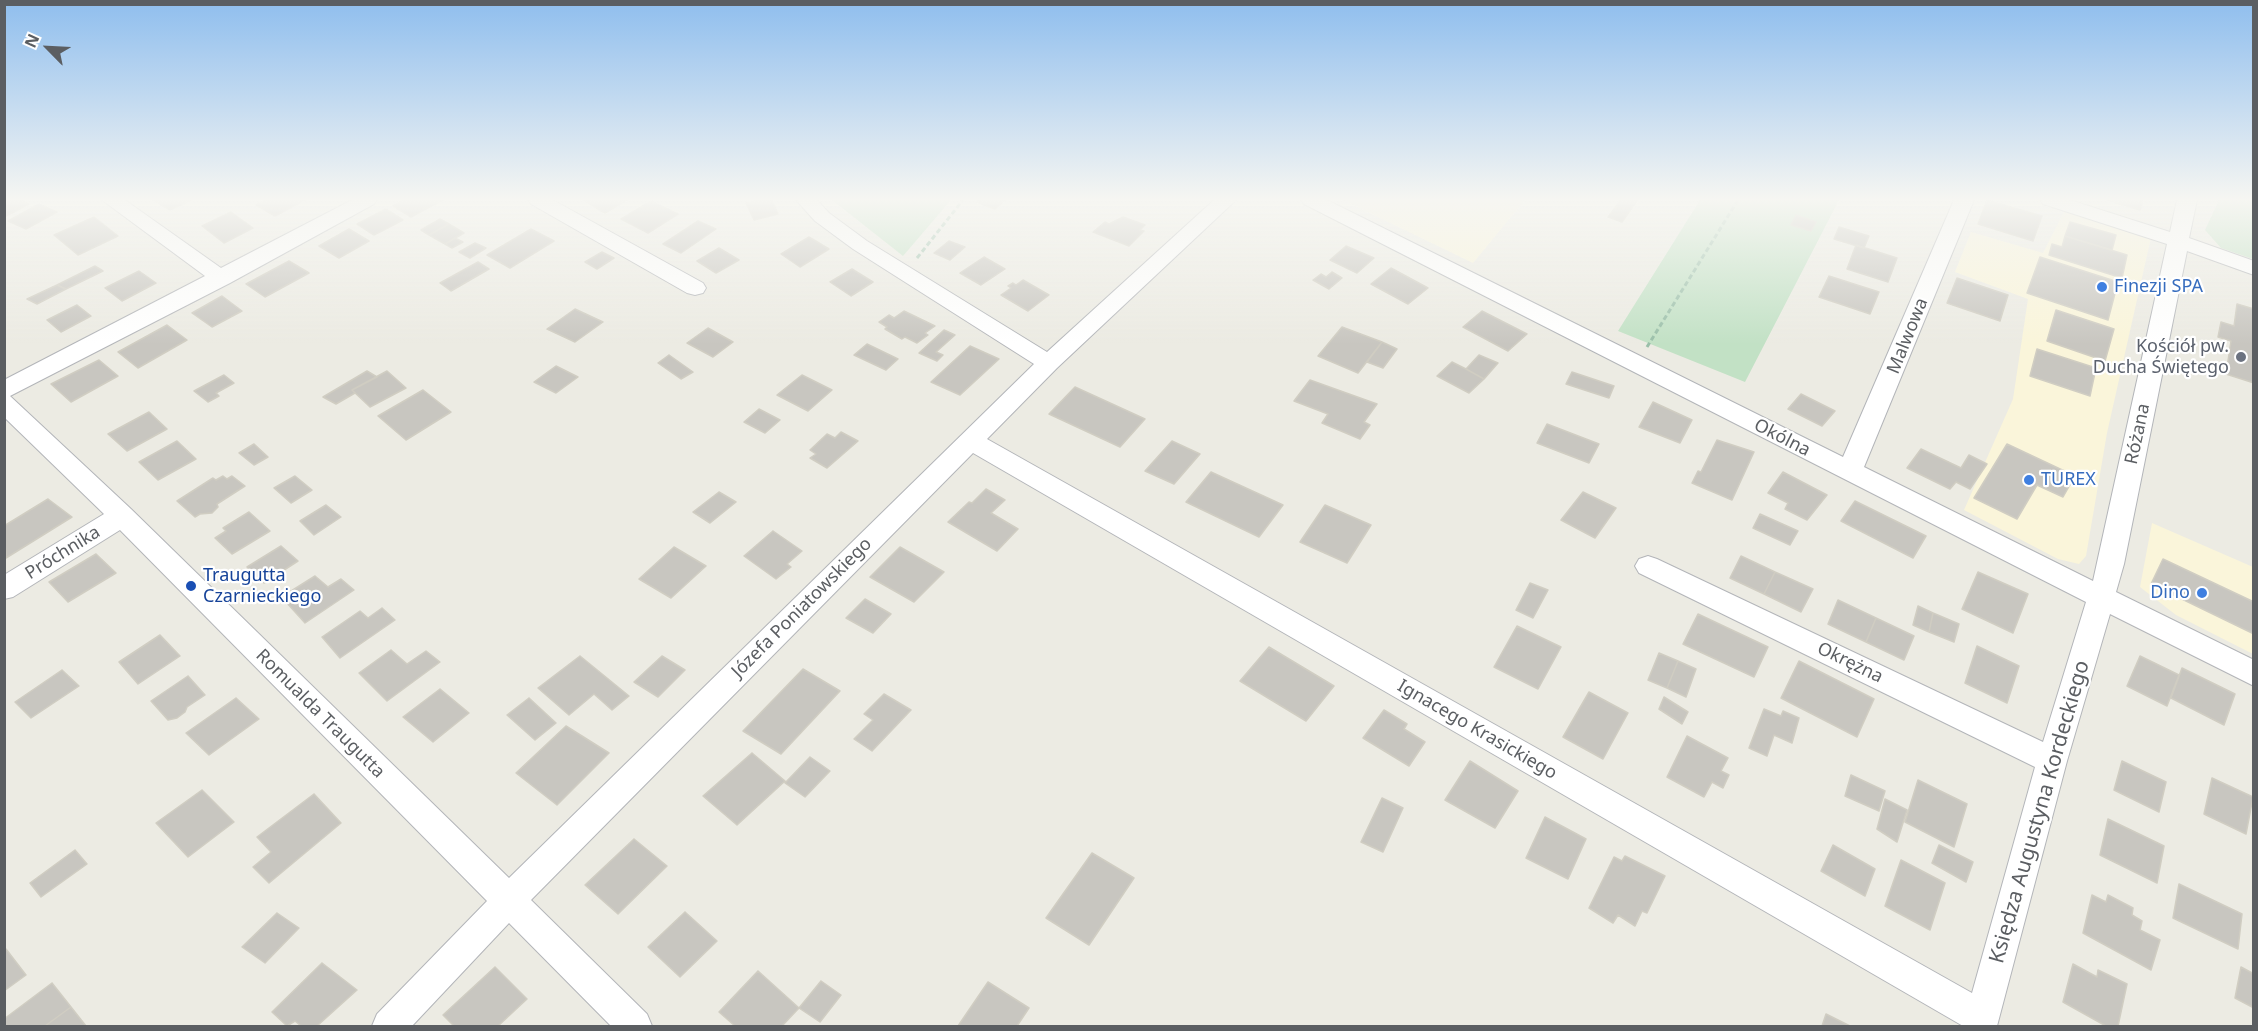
<!DOCTYPE html>
<html>
<head>
<meta charset="utf-8">
<style>
	body { margin:0 }
	#map { position:relative; width:2258px; height:1031px; overflow:hidden; background:#ecebe3; font-family:"Noto Sans",sans-serif }
	canvas { display:block }
	.frame { position:absolute; inset:0; border:6px solid #5b5e62; pointer-events:none }
	.north { position:absolute; left:18px; top:18px; width:60px; height:60px; -webkit-text-stroke:4px #fff; paint-order:stroke; rotate:294deg; font-size:16px; font-weight:700; line-height:24px; text-align:center; color:#5b5e62 }
	.north::after { content:''; display:block; margin:auto; width:21px; height:27px; background:#5b5e62; clip-path:polygon(50% 0,100% 100%,50% 72%,0 100%) }
</style>
</head>
<body>
<div id="map">
<canvas width="2258" height="1031"></canvas>
<div class="frame"></div>
<div class="north">N</div>
</div>
<script>
const c = document.querySelector('canvas').getContext('2d');
c.lineJoin = 'round';
function fill(path, color) { c.fillStyle = color; c.fill(path, 'evenodd'); }
const poly = rows => new Path2D(rows.map(r => 'M' + r).join(''));
function stroke(path, color, width, dash) { c.strokeStyle = color; c.lineWidth = width; c.lineCap = dash ? 'butt' : 'round'; c.setLineDash(dash || []); c.stroke(path); }
function write(font, color, halo, rows, align = 'center') {
  c.font = font + ' "Noto Sans",sans-serif'; c.lineWidth = 4.5; c.setLineDash([]); c.textBaseline = 'middle'; c.strokeStyle = halo; c.fillStyle = color; for (const [text, x, y, turn = 0] of rows) {
    c.save(); c.translate(x, y); c.rotate((+turn || 0) * Math.PI / 180); c.textAlign = isNaN(turn) ? turn : align; if (halo) c.strokeText(text, 0, 0); c.fillText(text, 0, 0); c.restore();
  }
}
const commercial = poly([
	[1343,200,1525,200,1473,263],
	[2067,206,2152,233,2107,433,2086,556,2079,564,2058,559,1964,510,2013,399,2028,299,1955,272,1971,232,2043,253],
	[2152,523,2253,567,2253,654,2176,615,2140,587]
]);
const green = poly([
	[832,200,951,200,903,256],
	[1700,200,1839,200,1745,382,1618,331],
	[2219,200,2253,200,2253,259,2221,248,2205,230]
]);
const building = poly([
	[4,200,20,200,29,204,4,217,4,200],
	[153,200,191,200,170,210,153,200],
	[265,200,305,200,275,216,256,205,265,200],
	[403,200,443,200,411,217,393,206,403,200],
	[583,200,627,200,605,213,583,200],
	[757,200,772,200,778,214,754,220,746,203,757,200],
	[980,200,1005,200,995,209,977,202,980,200],
	[1621,200,1637,201,1622,222,1608,217,1621,200],
	[1987,200,2042,216,2033,241,1978,224,1987,200],
	[2107,200,2143,200,2140,210,2107,200],
	[651,201,678,214,648,233,621,219,651,201],
	[39,204,57,212,26,229,8,221,39,204],
	[386,209,403,220,374,235,357,224,386,209],
	[231,212,253,228,224,243,202,226,231,212],
	[1796,215,1816,222,1811,231,1791,225,1796,215],
	[94,217,118,236,78,255,54,235,94,217],
	[1123,217,1145,225,1140,230,1144,231,1129,246,1093,232,1105,222,1109,224,1123,217],
	[440,219,449,224,429,235,421,230,440,219],
	[698,221,716,229,681,253,663,244,698,221],
	[2070,222,2116,235,2112,250,2065,236,2070,222],
	[449,224,464,233,445,244,429,235,449,224],
	[1839,227,1869,236,1864,248,1834,239,1839,227],
	[349,229,369,241,339,258,319,246,349,229],
	[531,229,554,241,510,268,487,255,531,229],
	[2065,236,2127,255,2122,278,2049,255,2052,244,2062,247,2065,236],
	[809,237,829,249,800,267,781,254,809,237],
	[455,238,463,242,452,248,445,244,455,238],
	[949,241,965,247,950,260,934,253,949,241],
	[475,243,486,248,470,258,459,252,475,243],
	[1856,245,1897,258,1888,282,1847,269,1856,245],
	[1346,246,1374,258,1357,273,1330,260,1346,246],
	[719,248,739,260,716,273,697,261,719,248],
	[602,252,614,258,597,269,585,262,602,252],
	[984,257,1005,269,981,285,960,273,984,257],
	[2040,257,2118,282,2108,320,2027,293,2040,257],
	[289,261,309,273,265,297,246,284,289,261],
	[478,262,489,269,451,291,440,283,478,262],
	[95,266,103,271,66,289,57,285,95,266],
	[1391,268,1428,288,1408,304,1371,284,1391,268],
	[852,269,873,282,851,296,830,282,852,269],
	[139,271,156,283,122,301,105,288,139,271],
	[1332,272,1342,278,1329,289,1313,280,1321,274,1326,277,1332,272],
	[1829,276,1879,292,1870,314,1819,297,1829,276],
	[1957,278,2008,295,2000,321,1947,303,1957,278],
	[1023,280,1049,295,1028,311,1001,295,1011,288,1008,286,1013,283,1016,285,1023,280],
	[57,285,66,289,37,304,27,299,57,285],
	[222,296,242,311,212,327,192,313,222,296],
	[2237,304,2254,309,2254,383,2226,374,2231,341,2218,337,2221,322,2234,326,2237,304],
	[77,305,91,316,61,332,47,320,77,305],
	[575,309,603,322,575,342,547,329,575,309],
	[2056,310,2114,329,2105,361,2047,341,2056,310],
	[904,311,935,326,925,333,928,335,917,343,905,337,902,339,885,329,887,327,879,322,889,315,894,318,904,311],
	[1482,311,1527,334,1508,351,1463,327,1482,311],
	[167,325,187,340,138,368,118,352,167,325],
	[1342,327,1382,342,1358,373,1318,356,1342,327],
	[708,328,733,342,713,357,687,343,708,328],
	[944,330,955,335,936,352,943,355,937,361,919,353,944,330],
	[1382,342,1397,349,1383,368,1367,362,1382,342],
	[867,344,898,359,886,370,854,355,867,344],
	[970,346,999,359,960,395,931,382,970,346],
	[2037,349,2096,368,2090,396,2030,376,2037,349],
	[669,355,693,372,681,379,658,363,669,355],
	[1479,355,1498,363,1484,379,1466,369,1479,355],
	[99,360,118,376,71,402,51,384,99,360],
	[1452,362,1466,369,1484,379,1469,393,1437,376,1452,362],
	[556,366,578,377,556,393,534,382,556,366],
	[367,371,377,377,352,390,355,393,336,404,323,397,367,371],
	[387,371,406,388,370,407,352,390,387,371],
	[1572,372,1614,386,1609,398,1566,384,1572,372],
	[224,375,234,383,216,393,219,396,208,402,194,391,224,375],
	[802,375,832,390,808,411,777,395,802,375],
	[1310,380,1377,404,1364,422,1370,425,1360,439,1322,423,1328,414,1294,401,1310,380],
	[1075,387,1145,419,1120,447,1049,414,1075,387],
	[423,390,451,412,406,440,378,416,423,390],
	[1801,394,1835,411,1822,426,1788,409,1801,394],
	[1653,402,1692,420,1680,443,1639,427,1653,402],
	[759,409,780,420,765,433,744,422,759,409],
	[149,412,167,429,127,451,108,434,149,412],
	[1547,424,1599,444,1589,463,1537,443,1547,424],
	[841,432,858,441,827,468,810,458,816,454,810,450,827,434,835,438,841,432],
	[1717,440,1754,452,1732,500,1692,483,1698,471,1701,472,1717,440],
	[177,441,196,459,158,480,139,462,177,441],
	[1172,441,1200,454,1174,484,1145,471,1172,441],
	[254,444,268,457,254,465,239,453,254,444],
	[2007,444,2075,476,2063,497,2037,485,2017,519,1974,498,2007,444],
	[1921,449,1961,468,1969,455,1987,464,1970,489,1956,482,1950,489,1907,468,1921,449],
	[1211,472,1283,505,1259,537,1186,502,1211,472],
	[1783,472,1827,495,1807,520,1785,509,1788,503,1768,493,1783,472],
	[223,476,227,479,232,476,245,486,217,504,218,507,212,513,200,514,195,517,177,501,213,478,216,480,223,476],
	[295,476,312,490,291,503,274,488,295,476],
	[986,489,1005,500,991,513,1018,529,997,551,948,522,969,502,972,503,986,489],
	[719,492,736,502,710,523,693,512,719,492],
	[1583,492,1616,508,1595,538,1561,520,1583,492],
	[48,499,72,517,6,558,4,526,48,499],
	[1855,501,1926,536,1913,558,1841,521,1855,501],
	[326,505,341,517,314,535,300,521,326,505],
	[1325,505,1371,525,1347,563,1300,542,1325,505],
	[249,512,270,531,232,554,215,538,226,531,223,528,249,512],
	[1760,514,1798,531,1790,545,1753,528,1760,514],
	[773,531,802,551,787,564,791,567,776,579,744,556,773,531],
	[281,546,298,561,264,583,247,567,281,546],
	[674,547,706,566,671,598,639,579,674,547],
	[900,547,944,572,914,602,870,577,900,547],
	[96,554,116,573,68,602,49,582,96,554],
	[1741,556,1775,572,1764,594,1730,578,1741,556],
	[2163,559,2254,602,2254,634,2151,584,2163,559],
	[1775,572,1813,589,1801,612,1764,594,1775,572],
	[1978,572,2028,594,2013,633,1962,609,1978,572],
	[315,576,328,587,341,579,354,590,305,623,286,602,292,598,288,593,315,576],
	[1530,583,1548,590,1533,618,1516,610,1530,583],
	[865,599,891,614,873,633,846,618,865,599],
	[1838,600,1876,618,1866,642,1828,624,1838,600],
	[1918,606,1933,613,1929,632,1913,625,1918,606],
	[382,608,395,620,340,658,322,637,360,611,368,618,382,608],
	[1933,613,1959,624,1954,642,1929,632,1933,613],
	[1698,614,1768,647,1754,677,1683,644,1698,614],
	[1876,618,1914,636,1904,660,1866,642,1876,618],
	[1517,626,1561,647,1538,689,1494,667,1517,626],
	[160,635,180,656,138,684,119,662,160,635],
	[1977,646,2019,666,2007,703,1965,683,1977,646],
	[1269,647,1334,686,1306,721,1240,681,1269,647],
	[391,650,407,664,426,651,440,662,387,701,359,673,391,650],
	[1659,653,1678,661,1667,688,1648,680,1659,653],
	[580,656,629,696,612,710,594,694,569,715,538,688,580,656],
	[662,656,685,670,658,697,634,682,662,656],
	[2140,656,2179,675,2167,706,2127,686,2140,656],
	[1678,661,1696,669,1686,697,1667,688,1678,661],
	[1799,661,1874,699,1857,737,1781,698,1799,661],
	[2182,668,2235,694,2224,725,2171,698,2182,668],
	[803,669,840,691,781,754,743,731,803,669],
	[62,670,79,686,31,718,15,702,62,670],
	[188,676,205,695,187,707,185,712,177,718,168,720,151,701,188,676],
	[440,689,469,713,433,742,403,717,440,689],
	[1589,692,1628,713,1603,759,1563,737,1589,692],
	[884,694,911,710,872,751,854,739,873,720,864,714,884,694],
	[1664,697,1688,712,1682,724,1659,709,1664,697],
	[236,698,259,719,209,755,186,733,236,698],
	[529,698,556,723,535,740,507,715,529,698],
	[1764,709,1781,716,1783,711,1799,718,1792,743,1774,735,1767,756,1749,748,1764,709],
	[1384,710,1407,724,1404,729,1425,742,1409,766,1363,738,1384,710],
	[566,726,609,753,557,805,516,773,566,726],
	[1687,736,1728,758,1721,771,1729,775,1723,788,1712,782,1704,797,1667,777,1687,736],
	[752,753,785,781,737,825,703,796,752,753],
	[810,757,830,771,805,797,785,783,810,757],
	[1470,761,1518,791,1495,828,1445,800,1470,761],
	[2122,761,2166,782,2159,812,2114,790,2122,761],
	[1851,775,1885,791,1879,811,1845,796,1851,775],
	[2212,778,2253,797,2246,834,2204,814,2212,778],
	[1918,780,1967,804,1954,847,1905,822,1918,780],
	[202,790,234,822,188,857,156,823,202,790],
	[314,794,341,823,269,883,253,867,271,852,257,837,314,794],
	[1382,798,1403,808,1383,852,1361,842,1382,798],
	[1885,799,1907,810,1897,842,1877,829,1885,799],
	[1545,817,1586,839,1568,879,1526,858,1545,817],
	[2108,819,2164,846,2157,883,2100,855,2108,819],
	[634,839,667,866,618,914,585,885,634,839],
	[1833,845,1875,869,1865,896,1821,871,1833,845],
	[1939,845,1973,862,1966,882,1932,863,1939,845],
	[75,850,87,864,41,897,30,883,75,850],
	[1092,853,1134,878,1089,945,1046,918,1092,853],
	[1625,856,1665,876,1647,913,1642,911,1635,926,1618,915,1613,923,1589,908,1614,857,1622,861,1625,856],
	[1901,860,1945,883,1930,930,1885,906,1901,860],
	[2179,884,2242,914,2238,949,2173,918,2179,884],
	[2092,895,2106,902,2108,895,2133,908,2132,915,2142,921,2140,930,2160,940,2151,970,2083,933,2092,895],
	[685,912,717,941,680,977,648,947,685,912],
	[277,913,299,928,265,963,242,947,277,913],
	[6,949,26,975,4,991,4,950,6,949],
	[322,963,357,990,317,1026,301,1026,295,1021,287,1026,272,1012,322,963],
	[2073,964,2097,977,2098,970,2127,984,2118,1026,2106,1026,2063,1002,2073,964],
	[495,967,527,999,498,1026,454,1026,443,1015,495,967],
	[2241,967,2254,974,2254,1008,2235,998,2241,967],
	[758,971,799,1008,782,1026,735,1026,719,1012,758,971],
	[821,981,841,995,820,1022,799,1008,821,981],
	[988,982,1029,1008,1017,1026,958,1026,988,982],
	[52,983,71,1007,45,1026,4,1026,4,1019,52,983],
	[71,1007,86,1026,45,1026,71,1007],
	[1826,1014,1850,1026,1822,1026,1826,1014]
]);
const path = poly([
	[917,258,963,200],
	[1647,347,1738,200]
]);
const minor = poly([
	[102,200,125,200,221,268,352,200,377,200,374,204,230,283,10,396,131,509,509,878,1034,364,853,249,815,221,796,200,817,200,829,213,867,241,1047,352,1214,200,1236,200,1057,368,987,439,1972,993,2035,767,1639,573,1635,566,1639,559,1648,556,1657,559,2043,742,2086,602,1304,204,1301,200,1327,200,1843,457,1954,200,1974,200,1864,467,2093,581,2167,244,2043,204,2040,200,2070,200,2170,232,2177,200,2197,200,2189,238,2254,261,2254,275,2187,251,2124,564,2116,592,2254,660,2254,686,2110,614,2067,761,1997,1026,1963,1026,973,453,531,900,647,1014,652,1026,611,1026,509,923,412,1026,372,1026,377,1014,487,901,120,530,13,597,4,599,4,575,104,514,4,417,4,380,205,276,102,200],
	[528,200,553,200,703,283,706,288,703,293,695,295,687,293,531,204,528,200]
]);
const markers = [
	[2102,287,6,"#3f7fe0"],
	[2241,357,6,"#6b7280"],
	[2029,480,6,"#3f7fe0"],
	[191,586,6,"#1a4fb4"],
	[2202,593,6,"#3f7fe0"]
];
const shopNames = [
	["Finezji SPA",2114,287],
	["TUREX",2041,480],
	["Dino",2190,593,"right"]
];
const streetNames = [
	["Malwowa",1908,336,-68],
	["Różana",2138,434,-78],
	["Okólna",1782,438,27],
	["Próchnika",63,553,-32],
	["Józefa Poniatowskiego",802,608,-45],
	["Okrężna",1850,663,26],
	["Romualda Traugutta",320,714,45],
	["Ignacego Krasickiego",1477,730,30]
];
const worshipNames = [
	["Kościół pw.",2229,347],
	["Ducha Świętego",2229,368]
];
const transitNames = [
	["Traugutta",203,576],
	["Czarnieckiego",203,597]
];
const nearStreetnames = [
	["Księdza Augustyna Kordeckiego",2040,812,-74]
];
fill(commercial, '#faf5da');
fill(green, '#c2e1c5');
fill(building, '#c8c6c0');
stroke(building, '#d0cdc2', 1.5);
stroke(minor, '#b3b5b9', 2);
stroke(path, '#9abfa9', 3, [5, 3]);
fill(minor, '#fff');
const sky = c.createLinearGradient(0, 0, 0, 344);
sky.addColorStop(0, '#8fbeee');
sky.addColorStop(0.58, '#f6f6f2');
sky.addColorStop(1, '#f6f6f200');
c.fillStyle = sky;
c.fillRect(0, 0, 2258, 344);
for (const [x, y, r, color] of markers) { const dot = new Path2D(); dot.arc(x, y, r, 0, 2 * Math.PI); c.fillStyle = color; c.fill(dot); stroke(dot, '#fff', 2); }
write('18px', '#366cbe', '#fff', shopNames, 'left');
write('18px', '#5b5e62', '#fff', streetNames);
write('18px', '#5b616d', '#fff', worshipNames, 'right');
write('18px', '#164399', '#fff', transitNames, 'left');
write('21px', '#5b5e62', '#fff', nearStreetnames);
</script>
</body>
</html>
